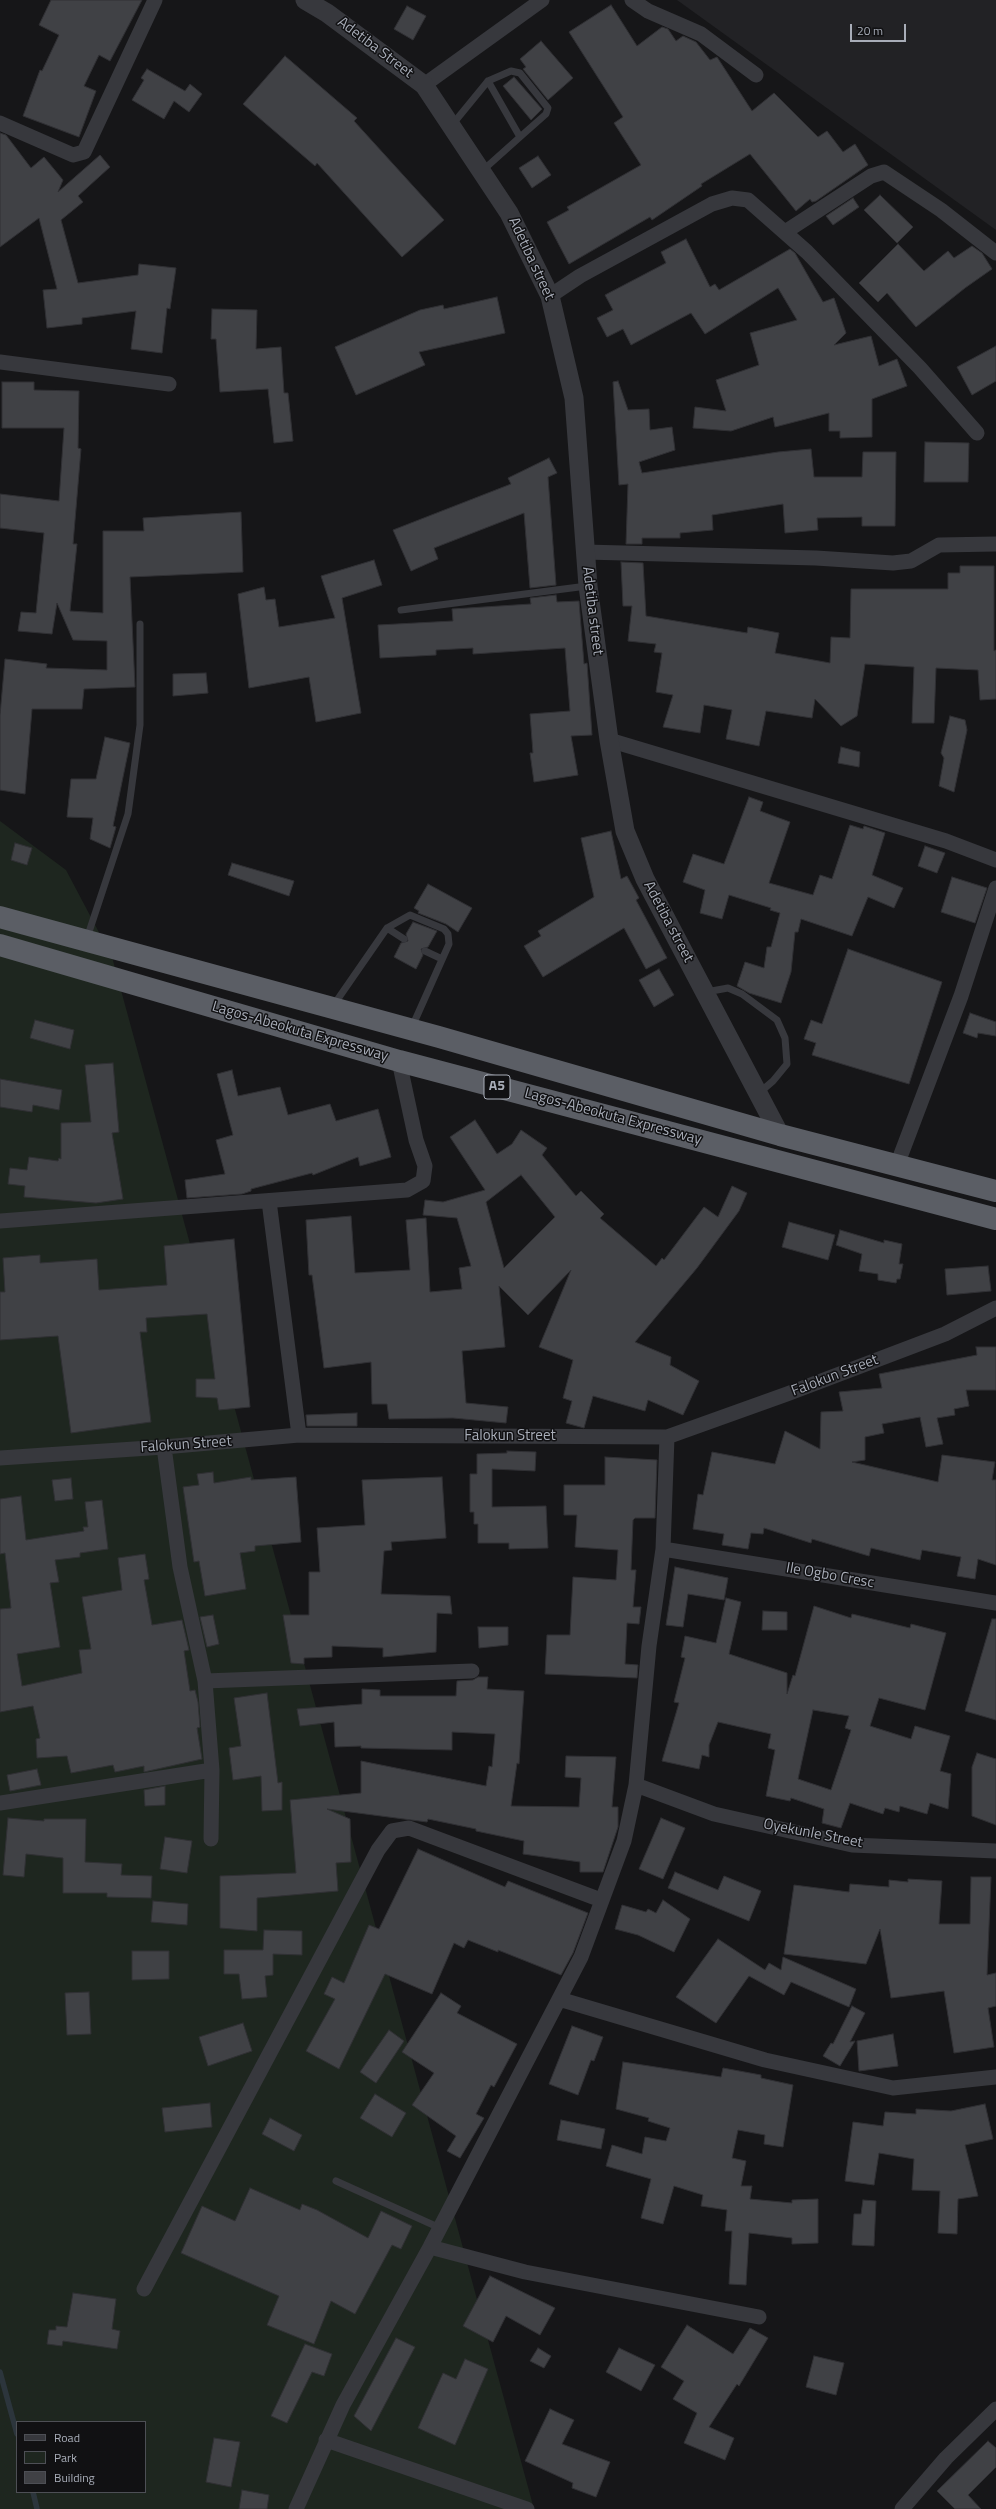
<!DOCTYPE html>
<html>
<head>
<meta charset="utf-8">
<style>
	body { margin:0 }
	#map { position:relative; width:996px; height:2509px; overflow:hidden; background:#161618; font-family:"Titillium Web",sans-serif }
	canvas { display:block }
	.legend { position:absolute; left:16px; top:2421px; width:130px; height:72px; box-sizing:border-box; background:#111113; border:1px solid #4d4f55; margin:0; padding:5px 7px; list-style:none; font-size:12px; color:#a8adb8 }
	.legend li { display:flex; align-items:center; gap:8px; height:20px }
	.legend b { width:20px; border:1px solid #4d4f55 }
	.scale { position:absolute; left:850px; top:24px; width:56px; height:18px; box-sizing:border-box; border:2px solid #a8adb8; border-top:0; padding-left:5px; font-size:12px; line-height:14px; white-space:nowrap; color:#a8adb8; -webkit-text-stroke:3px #111113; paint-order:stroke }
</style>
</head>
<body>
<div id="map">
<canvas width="996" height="2509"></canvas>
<ul class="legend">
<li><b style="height:5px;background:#37383d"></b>Road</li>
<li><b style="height:11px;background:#1e261f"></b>Park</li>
<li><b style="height:11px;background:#404145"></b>Building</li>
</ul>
<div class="scale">20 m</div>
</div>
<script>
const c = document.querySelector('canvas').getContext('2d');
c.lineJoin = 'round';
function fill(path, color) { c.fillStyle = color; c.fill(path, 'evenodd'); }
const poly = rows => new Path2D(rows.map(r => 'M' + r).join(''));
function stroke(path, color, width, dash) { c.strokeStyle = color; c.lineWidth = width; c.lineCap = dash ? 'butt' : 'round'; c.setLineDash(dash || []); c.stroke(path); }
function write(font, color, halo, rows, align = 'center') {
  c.font = font + ' "Titillium Web",sans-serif'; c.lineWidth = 3; c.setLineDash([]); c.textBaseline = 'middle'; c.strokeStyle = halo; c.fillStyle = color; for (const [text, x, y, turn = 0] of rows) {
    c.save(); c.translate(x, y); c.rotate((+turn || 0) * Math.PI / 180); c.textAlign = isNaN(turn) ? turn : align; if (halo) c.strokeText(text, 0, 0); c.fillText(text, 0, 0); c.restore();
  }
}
const built = poly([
	[677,0,996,0,996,230]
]);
const green = poly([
	[0,821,66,870,112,957,534,2509,0,2509],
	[17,2422,145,2422,145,2492,17,2492]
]);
const stream = poly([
	[0,2372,17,2434],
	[33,2492,37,2509]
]);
const building = poly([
	[51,0,142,0,110,61,99,55,84,86,96,91,79,137,23,116,40,70,42,71,59,35,39,25,51,0],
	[611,5,637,46,662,27,668,29,676,41,683,36,696,42,710,60,717,57,752,111,774,93,818,137,827,131,843,152,855,144,868,165,816,201,812,202,810,199,796,211,750,154,701,184,702,186,652,220,650,217,569,264,547,222,569,210,567,207,641,165,614,123,623,117,569,32,611,5],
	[407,6,426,16,413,40,394,29,407,6],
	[541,41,573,78,548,100,523,69,526,67,520,59,541,41],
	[285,56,357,118,354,121,444,220,402,257,317,163,315,166,243,104,285,56],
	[147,69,185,91,190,84,202,94,189,112,174,101,164,119,132,100,144,80,141,78,147,69],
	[514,77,542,109,531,120,503,86,514,77],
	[0,133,6,135,31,168,44,157,63,180,58,192,100,155,110,167,78,196,83,202,61,220,78,283,138,275,139,264,176,268,170,309,167,308,162,353,131,349,136,311,82,318,82,324,47,328,43,290,57,289,39,218,0,247,0,133],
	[538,156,551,175,532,188,519,168,538,156],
	[880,195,913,227,897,243,864,210,880,195],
	[853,198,859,207,833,225,826,216,853,198],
	[686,239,710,287,715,284,719,290,790,249,795,253,823,302,834,298,846,333,834,345,871,336,879,366,897,359,907,386,872,399,872,437,840,438,840,431,829,431,829,413,775,427,773,417,731,431,693,428,695,407,726,411,716,380,759,365,750,333,797,320,778,288,705,334,691,313,631,345,623,329,607,337,597,318,613,310,605,295,666,263,661,252,686,239],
	[898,244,924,271,948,251,954,258,972,246,982,253,992,269,965,288,916,327,887,293,878,302,859,283,898,244],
	[497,297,505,333,419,352,425,365,356,395,335,347,420,310,443,305,444,309,497,297],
	[212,309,257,310,256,349,281,347,284,393,288,393,293,441,274,443,268,389,220,392,216,339,211,339,212,309],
	[996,346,996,381,972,395,957,367,996,346],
	[618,381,628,410,649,409,650,430,672,427,675,450,639,462,642,473,778,452,811,449,814,477,862,477,863,452,896,452,895,526,862,526,862,517,817,518,818,530,785,533,783,504,712,515,713,530,680,533,680,538,642,538,642,544,626,544,628,484,619,485,613,382,618,381],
	[2,382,34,382,34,390,79,391,78,448,81,449,73,544,77,544,70,611,103,613,103,531,144,531,143,518,241,512,243,572,130,577,135,687,84,689,82,709,32,709,25,794,0,790,0,715,5,659,47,664,46,668,107,670,107,641,73,640,57,603,52,634,18,631,21,612,36,613,44,533,0,528,0,494,59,501,64,428,2,428,2,382],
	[925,442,969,443,968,482,924,482,925,442],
	[549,458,557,473,548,477,556,585,530,588,524,513,434,548,438,559,411,571,393,530,511,484,508,478,549,458],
	[374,560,382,585,342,598,361,713,316,722,309,677,249,688,238,594,264,587,266,600,275,599,279,627,335,618,321,576,374,560],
	[621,562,643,563,646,616,747,633,748,627,779,633,775,653,830,663,831,637,850,638,851,589,948,589,948,573,960,573,960,566,994,566,994,651,996,650,996,699,980,700,978,670,936,668,934,723,912,723,914,667,865,664,857,716,841,726,815,699,812,718,766,711,759,746,726,739,732,710,704,705,700,733,663,727,673,695,656,692,662,653,654,652,656,644,628,641,632,606,623,606,621,562],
	[556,595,557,602,579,601,584,664,587,663,592,735,571,736,578,775,534,782,530,753,533,753,530,714,570,711,565,648,473,654,473,648,436,650,436,655,380,658,378,625,453,621,452,609,531,604,530,598,556,595],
	[206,673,208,693,173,696,173,674,206,673],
	[950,716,965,720,967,730,954,792,939,786,944,758,941,753,950,716],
	[105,737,130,743,113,826,116,827,110,848,90,839,93,818,67,817,71,779,96,779,105,737],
	[841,747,860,752,859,767,838,763,841,747],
	[749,797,763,802,760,811,790,822,769,883,813,895,820,875,832,879,850,825,863,829,864,826,885,833,872,875,903,888,894,908,868,897,852,936,801,919,798,932,795,932,791,972,781,1003,749,993,737,986,745,962,764,968,767,947,771,947,780,913,770,910,771,908,729,895,722,919,700,913,705,890,683,882,693,854,724,864,749,797],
	[611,831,621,879,627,876,639,898,636,900,667,958,646,969,624,928,543,977,524,946,541,936,538,931,594,897,581,838,611,831],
	[15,843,32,848,27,865,11,860,15,843],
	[925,846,945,853,937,873,918,866,925,846],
	[232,863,294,881,289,896,228,875,232,863],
	[952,877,987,888,975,923,941,912,952,877],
	[428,884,472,908,458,932,446,924,418,913,419,911,414,908,428,884],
	[413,922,437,931,428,947,421,949,423,955,416,969,394,957,401,943,408,941,406,934,413,922],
	[848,949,942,982,909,1084,812,1055,816,1043,804,1039,811,1020,822,1024,848,949],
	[659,969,674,995,654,1007,639,980,659,969],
	[970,1013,996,1022,996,1036,978,1033,977,1038,963,1033,970,1013],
	[35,1020,74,1030,70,1049,30,1038,35,1020],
	[113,1063,119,1132,112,1133,123,1199,96,1203,24,1197,25,1186,8,1184,10,1168,27,1170,29,1157,58,1161,59,1158,61,1159,61,1123,91,1122,85,1065,113,1063],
	[232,1070,238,1096,280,1087,288,1115,330,1104,336,1121,378,1109,391,1157,360,1166,358,1157,313,1175,312,1173,251,1189,251,1191,242,1194,187,1198,185,1180,225,1174,216,1140,233,1135,217,1074,232,1070],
	[0,1079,62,1090,59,1110,33,1105,32,1112,0,1107,0,1079],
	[475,1120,497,1154,512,1144,521,1130,547,1148,542,1155,576,1196,581,1191,604,1214,600,1218,656,1266,662,1258,664,1260,704,1207,718,1217,732,1186,747,1193,739,1211,697,1268,635,1342,671,1357,670,1365,699,1381,683,1415,648,1400,645,1411,593,1396,584,1428,566,1423,572,1401,563,1398,573,1360,539,1347,571,1270,528,1315,499,1286,505,1347,462,1351,466,1403,508,1407,506,1423,453,1418,389,1419,387,1404,372,1404,371,1362,324,1368,312,1275,309,1275,306,1220,351,1216,355,1273,410,1270,406,1220,426,1218,430,1292,462,1289,459,1268,471,1266,457,1218,423,1215,425,1200,443,1202,485,1190,450,1137,475,1120],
	[521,1175,555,1217,504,1268,486,1202,521,1175],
	[789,1222,835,1235,828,1260,782,1247,789,1222],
	[840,1230,884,1243,884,1240,902,1244,899,1264,903,1264,900,1279,897,1279,896,1283,878,1280,878,1274,859,1271,862,1254,836,1245,840,1230],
	[234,1239,250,1407,219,1410,217,1398,196,1397,196,1379,215,1379,207,1314,146,1318,147,1332,140,1332,151,1422,71,1433,58,1336,0,1340,0,1292,5,1292,3,1258,40,1255,40,1263,97,1259,99,1290,167,1285,164,1246,234,1239],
	[988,1266,991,1291,947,1295,945,1269,988,1266],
	[976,1347,996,1347,996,1390,966,1390,969,1406,954,1409,955,1415,937,1418,943,1444,926,1447,920,1417,882,1424,884,1433,865,1437,865,1460,852,1462,938,1482,942,1455,995,1462,992,1480,996,1480,996,1565,978,1559,975,1579,957,1576,961,1557,922,1550,920,1560,871,1548,869,1556,812,1539,811,1543,764,1528,763,1534,751,1533,748,1549,722,1545,724,1534,693,1529,698,1494,703,1495,712,1452,775,1464,785,1431,820,1449,821,1412,843,1411,839,1392,882,1388,879,1374,977,1355,976,1347],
	[357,1413,357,1426,307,1426,306,1415,357,1413],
	[507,1451,536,1452,535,1471,492,1469,492,1507,546,1506,548,1548,509,1549,509,1543,478,1543,478,1524,474,1524,474,1512,470,1512,470,1474,477,1474,477,1454,507,1453,507,1451],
	[605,1457,657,1460,655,1518,635,1518,633,1520,631,1570,636,1570,633,1607,641,1607,639,1624,627,1623,625,1664,638,1665,637,1678,545,1674,547,1635,570,1635,573,1577,616,1580,618,1550,575,1547,577,1515,564,1515,564,1485,605,1485,605,1457],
	[213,1472,214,1483,251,1477,251,1480,296,1477,301,1542,255,1546,255,1551,240,1553,246,1589,205,1596,199,1561,194,1562,183,1487,199,1485,197,1474,213,1472],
	[442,1477,446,1538,391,1542,392,1550,384,1551,381,1594,450,1596,452,1614,437,1613,436,1652,383,1657,383,1648,332,1646,332,1657,304,1658,304,1664,291,1663,283,1615,309,1615,309,1572,320,1572,317,1528,365,1525,362,1480,442,1477],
	[71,1478,73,1499,55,1501,52,1480,71,1478],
	[21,1496,26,1540,84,1531,83,1527,88,1527,85,1502,102,1500,108,1549,80,1553,80,1557,55,1560,59,1582,50,1583,60,1647,17,1654,22,1686,82,1673,79,1650,91,1649,82,1597,122,1590,118,1558,145,1554,149,1579,144,1580,152,1625,182,1620,189,1650,184,1651,190,1691,195,1690,198,1702,200,1727,197,1728,202,1759,144,1772,144,1766,115,1772,113,1765,71,1773,67,1756,37,1758,36,1739,40,1738,33,1706,0,1712,0,1609,11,1608,5,1553,0,1554,0,1499,21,1496],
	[675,1567,728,1578,724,1600,688,1594,683,1627,666,1625,675,1567],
	[726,1598,741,1602,729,1654,787,1673,787,1694,793,1675,795,1676,814,1606,851,1618,852,1614,910,1628,911,1624,946,1633,925,1710,879,1698,870,1726,911,1739,915,1726,950,1736,940,1771,951,1774,948,1809,930,1803,927,1814,900,1806,899,1812,885,1808,883,1814,850,1803,841,1828,822,1823,824,1809,791,1798,790,1801,766,1796,775,1750,768,1748,771,1734,718,1722,709,1745,709,1757,702,1755,699,1769,662,1761,679,1703,674,1702,685,1658,681,1657,685,1636,716,1643,726,1598],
	[813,1710,849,1716,845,1728,851,1730,831,1790,798,1779,813,1710],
	[763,1611,787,1612,787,1630,762,1630,763,1611],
	[213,1615,219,1644,207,1647,200,1617,213,1615],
	[992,1619,996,1619,996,1720,965,1711,992,1619],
	[478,1627,508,1627,508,1645,479,1648,478,1627],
	[478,1677,488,1677,487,1689,524,1691,519,1764,517,1763,511,1806,579,1807,581,1778,565,1777,566,1756,616,1757,612,1807,618,1807,618,1827,603,1872,580,1872,580,1862,523,1854,524,1841,476,1831,476,1829,428,1819,427,1822,327,1809,350,1819,351,1862,336,1863,338,1891,257,1898,257,1931,220,1928,220,1876,296,1873,290,1800,361,1793,361,1761,486,1786,489,1766,492,1767,495,1734,452,1732,452,1750,361,1748,361,1746,335,1747,334,1722,300,1726,297,1709,362,1704,362,1689,380,1690,380,1696,456,1696,457,1681,473,1680,478,1677],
	[267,1693,278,1783,282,1782,282,1810,262,1811,261,1776,233,1780,229,1748,241,1746,234,1698,267,1693],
	[977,1753,996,1759,996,1825,972,1816,972,1767,977,1753],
	[37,1769,41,1785,10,1791,7,1775,37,1769],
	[165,1786,165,1805,145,1806,144,1790,165,1786],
	[8,1818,44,1821,44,1819,86,1819,85,1862,122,1864,121,1875,152,1876,151,1898,107,1897,107,1893,63,1893,63,1858,26,1854,24,1877,3,1875,8,1818],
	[661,1818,685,1828,663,1879,639,1869,661,1818],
	[165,1837,192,1841,187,1873,160,1869,165,1837],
	[418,1849,505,1887,508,1881,588,1913,573,1953,561,1975,498,1950,498,1952,468,1940,464,1948,454,1943,432,1994,385,1974,339,2069,306,2051,335,1999,324,1994,332,1977,344,1983,369,1925,379,1929,418,1849],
	[675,1872,718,1890,724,1876,761,1891,749,1921,668,1888,675,1872],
	[971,1877,991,1877,987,1975,996,1973,996,2006,988,2008,994,2047,954,2053,944,1991,891,1998,880,1929,866,1964,784,1954,794,1885,849,1892,850,1884,889,1887,889,1880,908,1882,908,1879,942,1881,939,1924,970,1924,971,1877],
	[663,1900,690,1919,674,1952,638,1935,615,1929,622,1905,646,1912,648,1909,656,1913,663,1900],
	[153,1901,188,1904,187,1925,151,1922,153,1901],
	[264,1930,302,1931,302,1955,273,1954,273,1975,265,1976,267,1997,242,1999,239,1974,224,1974,224,1950,263,1950,264,1930],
	[718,1939,765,1970,769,1963,781,1970,783,1957,856,1989,849,2007,791,1982,784,1995,749,1976,716,2023,676,1997,718,1939],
	[132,1951,169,1951,169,1979,132,1980,132,1951],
	[89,1992,91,2034,67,2035,65,1993,89,1992],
	[441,1993,461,2006,457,2013,517,2044,494,2087,491,2085,476,2114,484,2118,460,2158,447,2151,456,2136,412,2105,434,2073,402,2052,441,1993],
	[852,2006,865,2013,850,2042,855,2041,840,2066,823,2056,831,2043,833,2044,852,2006],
	[243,2023,252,2051,208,2066,199,2037,243,2023],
	[572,2026,603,2037,594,2061,591,2060,578,2095,549,2084,572,2026],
	[389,2030,404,2041,376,2083,360,2072,389,2030],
	[893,2034,898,2066,859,2071,857,2041,893,2034],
	[623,2062,721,2077,723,2068,761,2075,761,2078,793,2085,783,2147,764,2144,765,2135,738,2130,732,2158,746,2161,741,2186,752,2186,750,2199,792,2203,792,2200,818,2199,818,2243,792,2244,792,2238,749,2233,746,2285,729,2284,732,2231,725,2231,727,2210,701,2206,703,2195,674,2186,663,2224,641,2218,651,2179,606,2166,612,2145,642,2154,645,2137,666,2141,670,2128,648,2121,649,2118,616,2109,623,2062],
	[375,2094,406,2113,392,2137,360,2118,375,2094],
	[210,2103,212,2127,165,2132,162,2108,210,2103],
	[985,2104,993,2139,965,2145,978,2196,958,2199,957,2234,938,2233,940,2191,912,2190,914,2159,879,2153,874,2185,845,2181,853,2122,883,2126,885,2112,916,2114,916,2109,951,2111,985,2104],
	[270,2118,302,2135,294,2151,262,2134,270,2118],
	[561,2120,605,2129,601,2149,557,2140,561,2120],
	[250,2188,300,2210,302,2204,317,2210,368,2238,381,2211,412,2226,401,2249,392,2245,355,2314,331,2301,314,2344,267,2325,279,2296,181,2253,202,2206,235,2221,250,2188],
	[863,2200,876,2201,874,2246,852,2245,854,2214,861,2214,863,2200],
	[490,2276,555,2308,540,2335,506,2316,493,2342,463,2326,490,2276],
	[73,2293,116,2299,112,2329,120,2331,117,2349,63,2341,62,2346,47,2344,49,2330,56,2330,56,2326,67,2327,73,2293],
	[687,2325,733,2354,750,2328,768,2338,739,2386,737,2384,709,2427,734,2438,725,2460,684,2443,697,2413,673,2399,684,2381,661,2367,687,2325],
	[396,2338,415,2347,371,2431,354,2416,396,2338],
	[305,2344,332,2354,324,2376,312,2372,287,2423,271,2416,305,2344],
	[538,2348,551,2356,544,2368,530,2361,538,2348],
	[619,2348,655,2365,641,2391,606,2372,619,2348],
	[814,2356,844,2363,836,2395,806,2387,814,2356],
	[465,2359,488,2369,455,2445,418,2428,443,2373,456,2379,465,2359],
	[550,2409,574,2420,562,2444,610,2462,596,2497,572,2488,573,2483,525,2461,550,2409],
	[214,2438,240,2442,231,2487,206,2482,214,2438],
	[988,2441,996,2448,996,2467,968,2495,981,2509,955,2509,937,2491,988,2441],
	[242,2490,269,2495,267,2509,239,2509,242,2490]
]);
const service = poly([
	[488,81,511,71,520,73,548,108,546,114,520,137],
	[452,125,488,81,520,137,482,171],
	[401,610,587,586],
	[387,928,404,939],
	[87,938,128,814,140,725,140,624],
	[425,951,442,959],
	[706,992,728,988,742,994,777,1020,785,1038,787,1064,773,1081,759,1093],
	[333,1006,387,928,410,915,444,929,448,934,449,944,412,1027],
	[336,2181,440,2228]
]);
const minor = poly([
	[632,0,648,11,701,34,756,75],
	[424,85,542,0],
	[0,123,73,155,84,152,155,0],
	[785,232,871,176,884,172,941,210,996,253],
	[550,296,580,276,712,204,732,198,748,200,807,252,920,368,977,433],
	[0,362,169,384],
	[585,552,816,558,893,563,911,561,939,545,996,544],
	[609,740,946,841,996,860],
	[897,1165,961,996,996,888],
	[269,1201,299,1435],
	[0,1221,407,1190,423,1181,425,1166,416,1140,399,1061],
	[164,1447,180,1567,205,1681,212,1770,211,1839],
	[0,1458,164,1447,299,1435,667,1437,787,1394,945,1334,996,1308],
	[663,1549,996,1603],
	[205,1681,472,1671],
	[636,1785,714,1814,852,1845,996,1851],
	[0,1803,212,1770],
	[559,1999,765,2060,893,2088,996,2077],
	[430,2247,525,2272,759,2317],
	[144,2289,378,1850,392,1831,409,1828,601,1900],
	[326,2440,527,2509],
	[296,2509,343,2405,430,2247,581,1957,624,1841,636,1785,649,1646,663,1549,667,1437],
	[902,2509,946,2458,996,2409]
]);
const tertiary = poly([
	[305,0,327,13,424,85,509,213,550,296,574,398,588,586,609,740,625,831,645,879,780,1135]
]);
const trunk = poly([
	[0,917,439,1037,780,1135,996,1191],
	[0,945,399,1061,996,1219]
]);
const shields = [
	[497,1087,26]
];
const shieldNames = [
	["A5",497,1087]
];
const streetNames = [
	["Adetiba Street",375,48,37],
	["Adetiba street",531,259,65],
	["Adetiba street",592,611,83],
	["Adetiba street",668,922,62],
	["Lagos-Abeokuta Expressway",300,1032,16],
	["Lagos-Abeokuta Expressway",613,1117,15],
	["Falokun Street",835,1376,-21],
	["Falokun Street",510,1436],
	["Falokun Street",186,1445,-4],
	["Ile Ogbo Cresc",830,1576,10],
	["Oyekunle Street",813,1834,11]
];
fill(built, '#222225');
fill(green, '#1e261f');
stroke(stream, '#2c353c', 5.5);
fill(building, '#404145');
stroke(building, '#303034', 1);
stroke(service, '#37383d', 7);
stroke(minor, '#37383d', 15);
stroke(tertiary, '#37383d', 19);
stroke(trunk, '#5b5e65', 22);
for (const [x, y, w] of shields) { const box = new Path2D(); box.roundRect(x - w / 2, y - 12, w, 24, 3); c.fillStyle = '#111113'; c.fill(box); stroke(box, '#a8adb8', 1); }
write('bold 14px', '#a8adb8', null, shieldNames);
write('15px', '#a8adb8', '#111113', streetNames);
</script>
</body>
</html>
